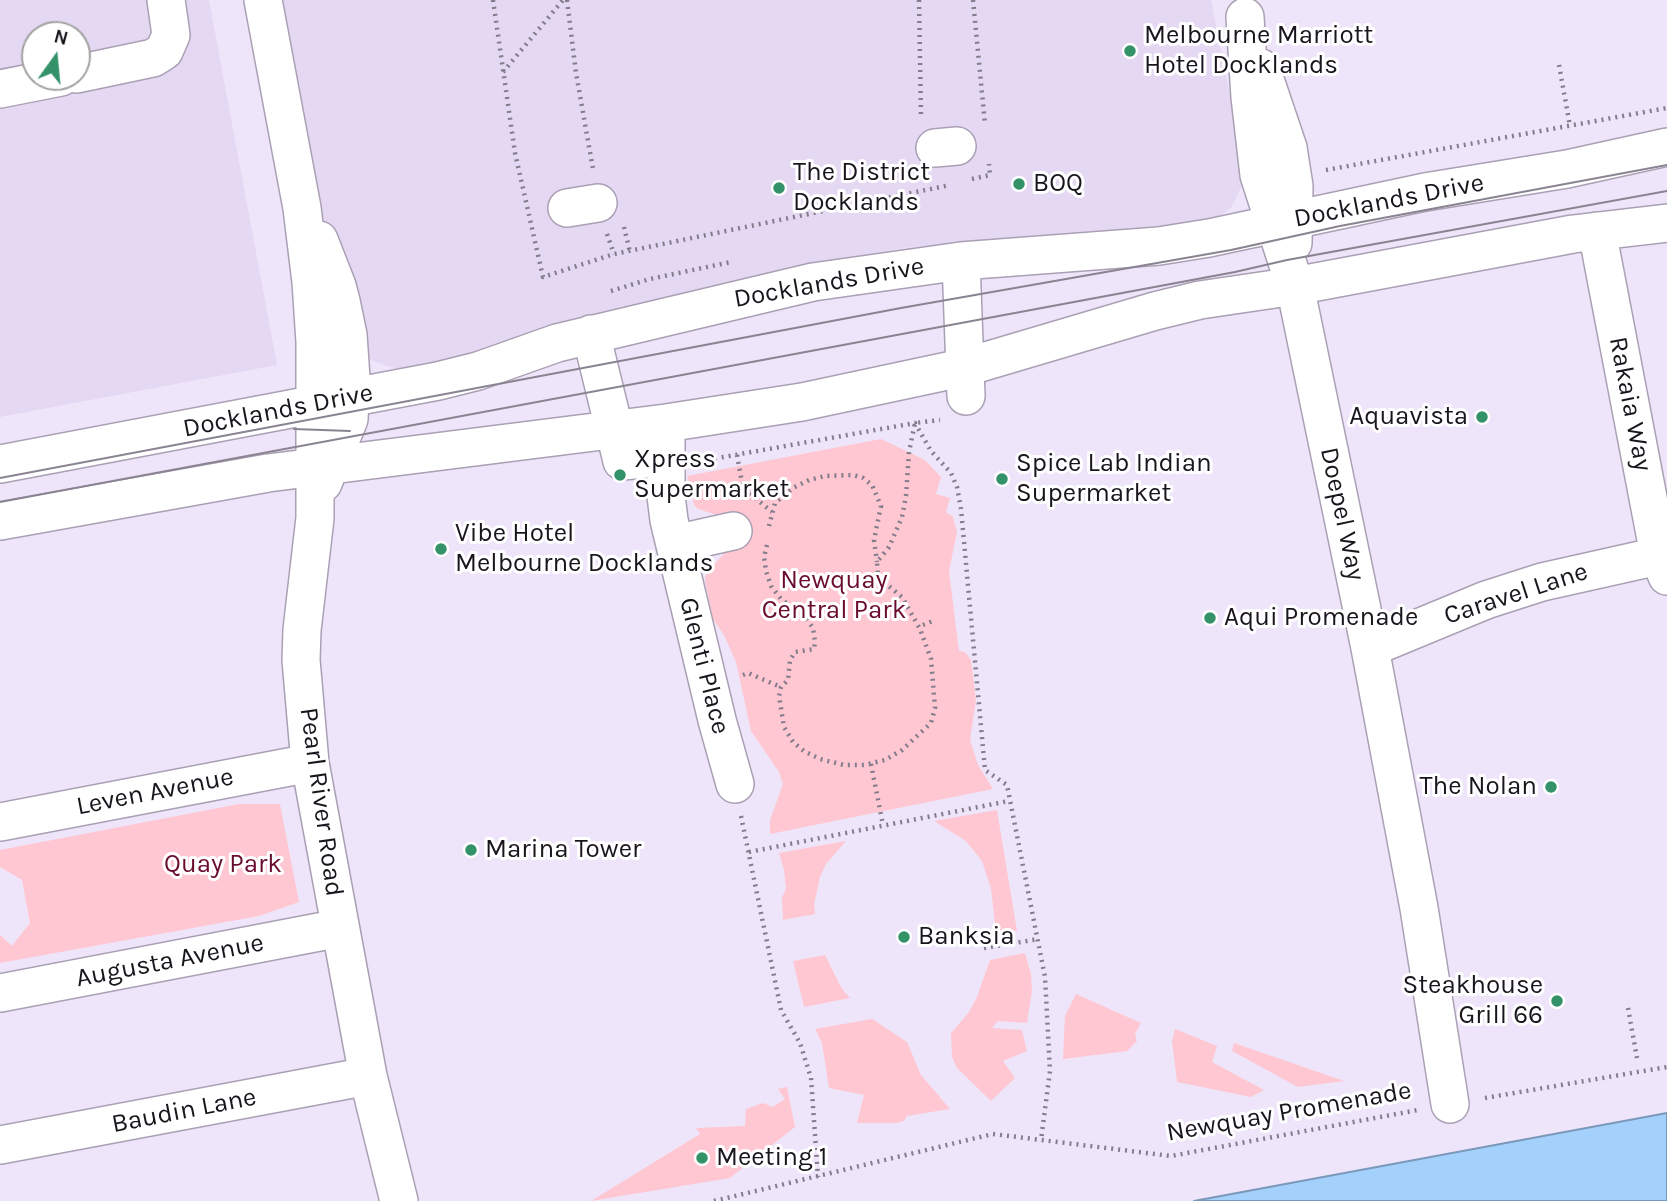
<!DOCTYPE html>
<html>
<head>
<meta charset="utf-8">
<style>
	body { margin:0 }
	#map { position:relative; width:1667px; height:1201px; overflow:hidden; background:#efe5fa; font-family:Karla,sans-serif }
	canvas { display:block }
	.north { position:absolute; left:21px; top:21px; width:70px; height:70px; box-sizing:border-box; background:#fff; border:2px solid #a3a1a4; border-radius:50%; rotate:15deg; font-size:19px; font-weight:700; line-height:28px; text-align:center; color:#19151c }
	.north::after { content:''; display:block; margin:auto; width:24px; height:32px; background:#349269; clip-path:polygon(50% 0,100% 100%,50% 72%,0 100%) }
</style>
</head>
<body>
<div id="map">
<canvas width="1667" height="1201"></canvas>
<div class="north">N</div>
</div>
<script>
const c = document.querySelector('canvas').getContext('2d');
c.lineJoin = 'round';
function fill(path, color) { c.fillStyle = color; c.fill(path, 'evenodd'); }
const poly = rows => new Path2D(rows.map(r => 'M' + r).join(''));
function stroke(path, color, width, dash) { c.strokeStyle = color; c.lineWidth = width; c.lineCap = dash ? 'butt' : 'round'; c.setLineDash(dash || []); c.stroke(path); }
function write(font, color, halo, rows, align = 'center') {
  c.font = font + ' Karla,sans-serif'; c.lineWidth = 6; c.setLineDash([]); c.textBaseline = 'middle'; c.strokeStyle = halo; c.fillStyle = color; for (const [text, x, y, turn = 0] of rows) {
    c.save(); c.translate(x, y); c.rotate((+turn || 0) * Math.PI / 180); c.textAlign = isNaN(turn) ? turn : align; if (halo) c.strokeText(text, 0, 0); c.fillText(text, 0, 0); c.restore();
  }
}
const built = poly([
	[0,0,209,0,277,365,0,417],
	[35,35,77,35,77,77,35,77],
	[280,0,1211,0,1245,170,1243,183,1231,208,1217,218,1202,222,911,247,807,264,628,309,413,370,389,367,369,359,360,350,325,230]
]);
const green = poly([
	[881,439,925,460,941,477,936,494,950,498,946,512,953,517,957,532,949,571,959,651,965,652,971,660,976,700,970,740,978,765,993,789,770,834,770,820,783,784,779,772,751,731,736,662,724,635,713,619,705,581,706,574,727,550,720,516,698,509,694,505,687,476],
	[239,804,280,804,299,902,259,916,0,963,0,935,12,946,30,923,22,880,0,867,0,850],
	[997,810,1017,931,996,933,991,888,982,861,966,841,934,821],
	[846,841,826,864,820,877,814,905,815,914,783,920,782,898,786,888,784,870,779,853],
	[1025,953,1031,974,1032,991,1027,1023,998,1021,992,1028,1022,1030,1027,1051,1003,1061,1015,1078,991,1101,957,1068,952,1057,951,1033,969,1012,977,997,990,960],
	[825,955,842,989,850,998,804,1007,793,961],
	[1076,994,1141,1023,1135,1034,1137,1041,1127,1051,1063,1059,1065,1016],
	[872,1019,907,1042,921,1075,950,1109,907,1116,904,1121,897,1123,857,1123,864,1095,829,1088,822,1043,815,1029],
	[1175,1029,1217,1046,1212,1062,1264,1090,1251,1097,1177,1082,1172,1041],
	[1234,1043,1344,1081,1298,1087,1232,1051],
	[787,1087,795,1127,730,1178,591,1201,700,1134,696,1128,745,1126,746,1109,763,1103,773,1107,785,1099,778,1089]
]);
const water = poly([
	[1667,1113,1667,1201,1194,1201,1667,1113]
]);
const path = poly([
	[493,0,515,153,543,277,614,254,950,185],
	[567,0,576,73,593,169],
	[919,0,921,117],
	[973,0,985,124],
	[1283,25,1287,44],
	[1559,65,1570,126],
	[503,72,563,0],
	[1326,170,1667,108],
	[972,179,990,175,989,164],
	[624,227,630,252],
	[607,234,614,254],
	[611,291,650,279,731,262],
	[737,455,743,488,772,512],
	[701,461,915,423,931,451,951,473,957,487,961,509,985,770,1007,785,1045,977,1050,1071,1041,1140],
	[769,526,775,503,793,488,809,480,825,476,853,475,863,478,872,485,881,506,874,540,877,562],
	[767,545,764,557,766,571,771,586,781,599,806,618,813,628,815,642,814,649,795,652,790,660,788,680,781,687,779,696,784,727,793,742,804,751,820,759,844,765,864,765,885,760,902,750,931,723,935,708,931,659,920,629,902,597,878,577,877,562,889,547,902,517,906,496,909,452,915,423,940,420],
	[923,625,935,620],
	[743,675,748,673,781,687],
	[871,764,883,825],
	[741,816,781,1010,800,1043,811,1078,818,1177],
	[749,852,1009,801],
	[984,948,1039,939],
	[1628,1008,1637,1058],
	[1485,1098,1667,1067],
	[714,1201,993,1134,1171,1156,1418,1110]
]);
const minor = poly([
	[263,0,302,208,311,282,315,342,315,518,302,630,301,660,310,763,368,1076,399,1201],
	[1245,17,1250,97,1259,175,1295,286,1370,648,1419,908,1450,1104],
	[1261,68,1288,148,1294,186,1293,243],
	[77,74,153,58,164,51,171,35,166,0],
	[0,89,61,77],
	[935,148,957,146],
	[567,208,598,203],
	[1597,231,1659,555,1667,576],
	[319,240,337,286,341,301,348,335,351,378,349,419,323,483],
	[961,261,966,396],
	[591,334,622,461,666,457],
	[666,423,666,496,669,520,717,720,735,784],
	[0,464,438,381,478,371,557,343,813,282,961,261,1159,246,1209,238,1425,192,1567,169,1667,147],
	[0,521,268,473,666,423,802,402,966,367,1155,311,1200,300,1295,286,1573,234,1667,223],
	[675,544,733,531],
	[1370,648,1486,600,1542,582,1667,554],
	[0,822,310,763],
	[0,993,340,928],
	[0,1145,368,1076]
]);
const tram = poly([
	[294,429,350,431],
	[0,478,901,308,1231,250,1340,226,1667,165],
	[0,502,1235,272,1287,260,1667,191]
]);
const markers = [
	[1130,51,7,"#349269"],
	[1019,184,7,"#349269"],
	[779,188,7,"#349269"],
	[1482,417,7,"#349269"],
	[620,475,7,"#349269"],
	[1002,479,7,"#349269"],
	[441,549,7,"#349269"],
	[1210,618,7,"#349269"],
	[1551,787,7,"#349269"],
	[471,850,7,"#349269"],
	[904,937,7,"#349269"],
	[1557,1001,7,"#349269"],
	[702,1158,7,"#349269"]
];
const poiNames = [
	["Melbourne Marriott",1144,36],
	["Hotel Docklands",1144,66],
	["The District",793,173],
	["Docklands",793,203],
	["BOQ",1033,184],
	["Aquavista",1468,417,"right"],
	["Xpress",634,460],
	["Supermarket",634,490],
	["Spice Lab Indian",1016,464],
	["Supermarket",1016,494],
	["Vibe Hotel",455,534],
	["Melbourne Docklands",455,564],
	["Aqui Promenade",1224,618],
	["The Nolan",1537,787,"right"],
	["Marina Tower",485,850],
	["Banksia",918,937],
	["Steakhouse",1543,986,"right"],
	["Grill 66",1543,1016,"right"],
	["Meeting 1",716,1158]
];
const streetNames = [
	["Docklands Drive",1389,201,-11],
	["Docklands Drive",829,283,-10],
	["Rakaia Way",1630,404,79],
	["Docklands Drive",278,411,-11],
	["Doepel Way",1342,514,78],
	["Caravel Lane",1516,594,-18],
	["Glenti Place",704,666,76],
	["Leven Avenue",155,792,-11],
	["Pearl River Road",321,802,82],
	["Augusta Avenue",170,961,-11],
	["Baudin Lane",184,1111,-11],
	["Newquay Promenade",1289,1112,-10]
];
const parkNames = [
	["Newquay",834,581],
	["Central Park",834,611],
	["Quay Park",223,865]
];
fill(built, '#e5d8f3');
fill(green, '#fec7d1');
fill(water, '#a4d0fc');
stroke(water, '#7a98b9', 2);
stroke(minor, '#aaa0b4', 40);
stroke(path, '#837c8a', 4.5, [2, 5]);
stroke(minor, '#fff', 37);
stroke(tram, '#8a8391', 2);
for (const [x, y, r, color] of markers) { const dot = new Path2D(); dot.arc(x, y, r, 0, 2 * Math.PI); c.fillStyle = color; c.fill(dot); stroke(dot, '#fff', 2.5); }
write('26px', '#19151c', '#fff', poiNames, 'left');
write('26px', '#19151c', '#fff', streetNames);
write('26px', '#6a0c2f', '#fff', parkNames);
</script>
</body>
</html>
